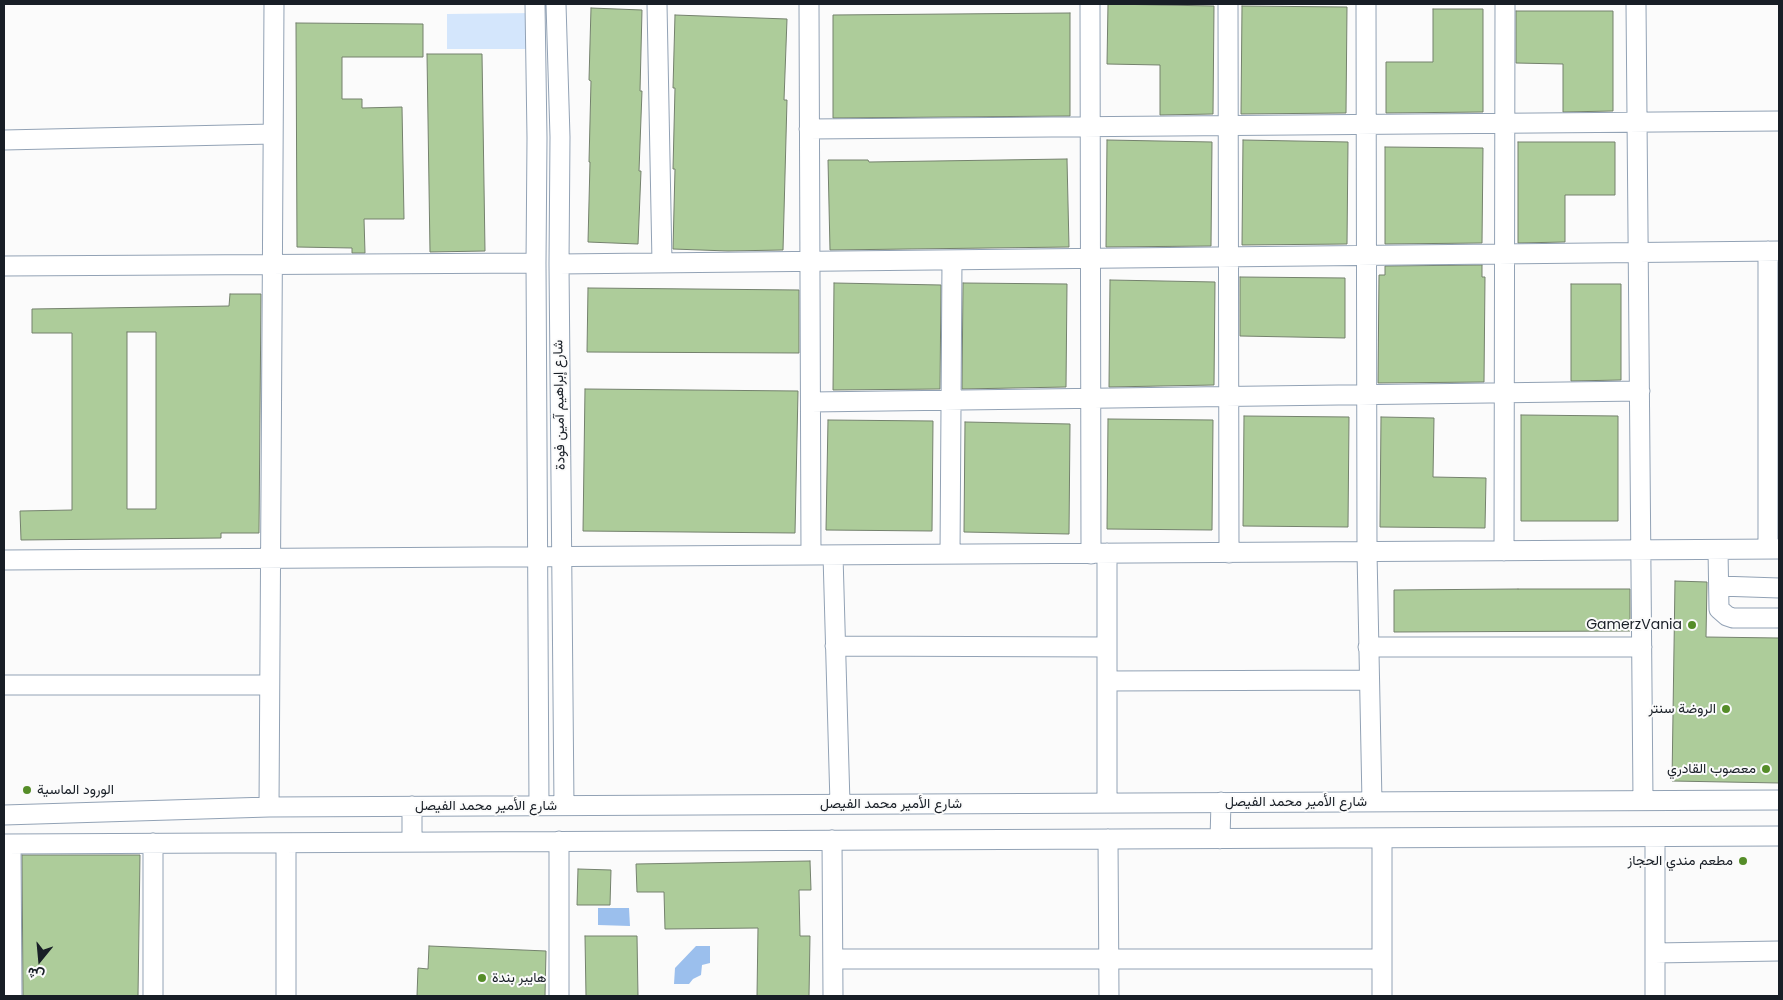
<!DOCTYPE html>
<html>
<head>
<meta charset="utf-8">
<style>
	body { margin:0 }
	#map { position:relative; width:1783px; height:1000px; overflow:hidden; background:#fbfbfb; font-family:Poppins,Vazirmatn,sans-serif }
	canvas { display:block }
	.frame { position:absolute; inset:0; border:5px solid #181e26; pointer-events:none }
	.north { position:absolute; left:15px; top:935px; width:50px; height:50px; -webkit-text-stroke:4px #fbfbfb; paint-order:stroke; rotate:197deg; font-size:14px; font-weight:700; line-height:20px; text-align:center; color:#181e26 }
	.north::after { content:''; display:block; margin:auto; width:18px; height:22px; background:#181e26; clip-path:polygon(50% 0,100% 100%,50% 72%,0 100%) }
</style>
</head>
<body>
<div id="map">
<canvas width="1783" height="1000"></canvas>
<div class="frame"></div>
<div class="north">ش</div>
</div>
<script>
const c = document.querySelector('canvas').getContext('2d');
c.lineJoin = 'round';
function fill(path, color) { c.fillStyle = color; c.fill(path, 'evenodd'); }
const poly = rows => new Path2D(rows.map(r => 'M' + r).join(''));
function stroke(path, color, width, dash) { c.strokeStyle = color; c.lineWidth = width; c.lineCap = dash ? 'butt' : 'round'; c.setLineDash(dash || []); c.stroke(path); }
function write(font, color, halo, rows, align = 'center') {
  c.font = font + ' Poppins,Vazirmatn,sans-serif'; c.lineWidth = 4; c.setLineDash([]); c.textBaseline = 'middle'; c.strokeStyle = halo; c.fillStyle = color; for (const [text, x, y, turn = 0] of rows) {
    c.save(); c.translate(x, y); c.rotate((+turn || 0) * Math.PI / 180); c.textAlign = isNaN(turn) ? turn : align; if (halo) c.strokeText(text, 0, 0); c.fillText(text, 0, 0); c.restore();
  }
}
const green = poly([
	[533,13,533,49,447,49,447,14]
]);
const water = poly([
	[598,908,629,908,630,926,598,925],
	[696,946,710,946,710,963,702,965,701,975,693,979,689,984,674,984,675,968]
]);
const building = poly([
	[1108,4,1214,6,1213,114,1160,115,1160,65,1107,64,1108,4],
	[1242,6,1347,7,1346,113,1241,114,1242,6],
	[591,8,642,10,640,91,642,91,639,171,641,171,638,244,588,242,590,162,589,162,591,81,589,80,591,8],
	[1433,9,1483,9,1483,112,1386,113,1386,62,1433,62,1433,9],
	[1516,11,1613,11,1613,111,1563,112,1563,64,1516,63,1516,11],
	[1070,13,1070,116,833,118,833,15,1070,13],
	[675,15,787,19,784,100,787,100,783,250,728,251,673,249,675,169,673,169,675,88,673,88,675,15],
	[296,23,423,24,423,57,342,57,342,99,362,99,362,108,402,107,404,219,364,219,365,253,352,253,352,248,297,247,296,23],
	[427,54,482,54,485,251,430,252,427,54],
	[1107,140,1212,142,1211,246,1106,247,1107,140],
	[1243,140,1348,142,1347,244,1242,245,1243,140],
	[1518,142,1615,142,1615,195,1565,195,1565,242,1518,243,1518,142],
	[1385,147,1483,148,1482,243,1385,244,1385,147],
	[1067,159,1069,247,830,250,828,160,868,160,869,162,1067,159],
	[1482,265,1482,277,1485,277,1484,382,1378,383,1379,275,1385,275,1385,266,1482,265],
	[1240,277,1345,278,1345,338,1240,336,1240,277],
	[1110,280,1215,282,1214,385,1109,387,1110,280],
	[834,283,941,285,940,389,833,390,834,283],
	[963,283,1067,284,1066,387,962,389,963,283],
	[1571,284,1621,284,1621,380,1571,381,1571,284],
	[588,288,799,290,799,353,587,352,588,288],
	[230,294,261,294,259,533,221,533,221,538,21,540,20,511,72,510,72,333,32,333,32,309,229,306,230,294],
	[127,332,156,332,156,509,127,509,127,332],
	[585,389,798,391,795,533,583,531,585,389],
	[1521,415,1618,416,1618,521,1521,521,1521,415],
	[1244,416,1349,417,1348,527,1243,526,1244,416],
	[1381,417,1434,418,1433,477,1486,478,1485,528,1380,527,1381,417],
	[1108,419,1213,420,1212,530,1107,529,1108,419],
	[828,420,933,421,932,531,826,530,828,420],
	[965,422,1070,424,1069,534,964,532,965,422],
	[1675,581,1707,582,1706,637,1779,638,1779,783,1672,781,1675,581],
	[1518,589,1630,589,1630,631,1394,632,1394,590,1518,589],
	[22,855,140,855,138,996,23,996,22,855],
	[810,861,811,890,799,890,800,936,810,936,809,996,757,996,758,928,665,929,664,892,637,892,636,864,810,861],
	[578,869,611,870,610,905,577,905,578,869],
	[585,936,637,936,638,996,586,996,585,936],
	[429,946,546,951,545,996,417,996,418,968,428,969,429,946]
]);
const minor = poly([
	[535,4,537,138,536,263,539,805],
	[556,4,560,137,559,264,564,805],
	[657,4,662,263],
	[809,4,811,555],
	[1090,4,1091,554],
	[1228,4,1229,553],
	[1366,4,1367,552,1372,802],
	[1636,4,1643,800],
	[809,129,1779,121],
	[4,140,273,134],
	[1768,251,1768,549],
	[559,264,1779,251],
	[4,266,536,263],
	[811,402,1640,391],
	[1718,550,1719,609,1727,616,1733,618,1779,618],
	[1504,551,1505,4],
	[950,554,952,260],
	[833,555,840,804],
	[4,560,1779,549],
	[1719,586,1779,588],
	[835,646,1107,647],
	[1368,647,1642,647],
	[1107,681,1369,680],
	[4,685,269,685],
	[1107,803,1107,553],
	[269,807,274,4],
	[4,815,269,807,1779,800],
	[1655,837,1655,996],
	[1108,839,1109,996],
	[1220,839,1221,802],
	[832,840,833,996],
	[559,841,559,996],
	[412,842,412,806],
	[153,843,153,996],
	[286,843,286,996],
	[4,844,1779,836],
	[11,844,12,996],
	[1655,953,1779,951],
	[833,959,1382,959],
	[1382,996,1382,838]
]);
const markers = [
	[1692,625,5,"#558d28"],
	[1726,709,5,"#558d28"],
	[1766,769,5,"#558d28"],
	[27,790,5,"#558d28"],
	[1743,861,5,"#558d28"],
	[482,978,5,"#558d28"]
];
const streetNames = [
	["شارع إبراهيم آمين فودة",560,405,-91],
	["شارع الأمير محمد الفيصل",1296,802],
	["شارع الأمير محمد الفيصل",891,804],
	["شارع الأمير محمد الفيصل",486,806]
];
const poiNames = [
	["GamerzVania",1682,625],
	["الروضة سنتر",1716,709],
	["معصوب القادري",1756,769],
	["الورود الماسية",37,790,"left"],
	["مطعم مندي الحجاز",1733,861],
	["هايبر بندة",492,978,"left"]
];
fill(green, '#d4e6fc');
fill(water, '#9bbfed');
fill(building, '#adcc9a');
stroke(building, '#74816d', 1);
stroke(minor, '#92a2b5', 21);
stroke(minor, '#fff', 19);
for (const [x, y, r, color] of markers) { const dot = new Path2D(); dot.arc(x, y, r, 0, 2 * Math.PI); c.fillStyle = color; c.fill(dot); stroke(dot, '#fbfbfb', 2); }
write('14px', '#181e26', '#fbfbfb', streetNames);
write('14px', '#181e26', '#fbfbfb', poiNames, 'right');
</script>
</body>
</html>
